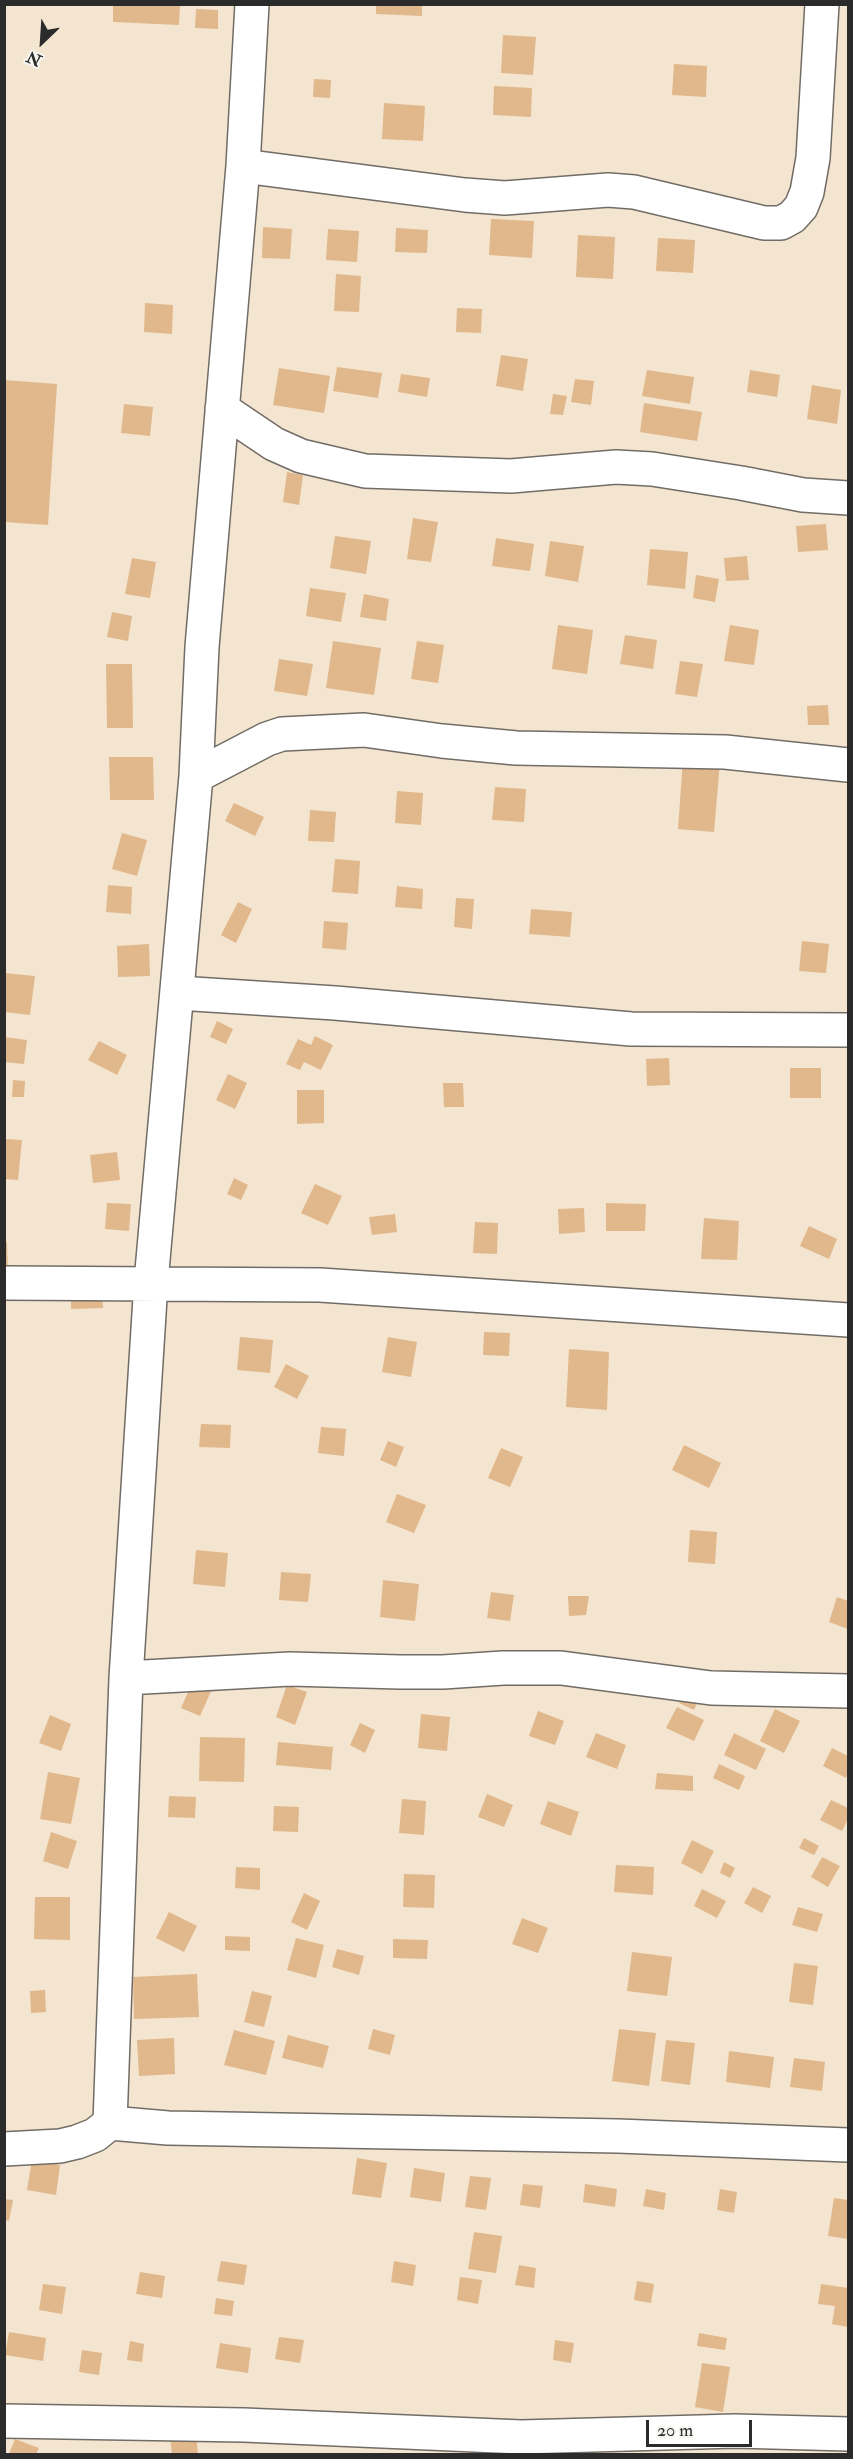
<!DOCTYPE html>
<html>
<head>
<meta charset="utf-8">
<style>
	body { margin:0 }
	#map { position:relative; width:853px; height:2459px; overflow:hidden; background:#f4e5d0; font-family:"IM FELL Double Pica",serif }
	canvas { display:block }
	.frame { position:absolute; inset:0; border:6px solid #2b2b2b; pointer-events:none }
	.north { position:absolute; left:12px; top:12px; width:60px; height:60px; -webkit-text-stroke:4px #f6f6f2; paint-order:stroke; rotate:205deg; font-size:16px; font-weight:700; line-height:24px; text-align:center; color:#2b2b2b }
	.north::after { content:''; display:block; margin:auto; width:21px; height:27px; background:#2b2b2b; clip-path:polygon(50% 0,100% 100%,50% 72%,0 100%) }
	.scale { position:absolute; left:646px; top:2420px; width:106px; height:27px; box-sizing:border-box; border:3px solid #2b2b2b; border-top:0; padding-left:8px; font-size:18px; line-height:21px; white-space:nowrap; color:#2b2b2b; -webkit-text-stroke:4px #f6f6f2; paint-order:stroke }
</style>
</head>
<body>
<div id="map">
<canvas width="853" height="2459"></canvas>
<div class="frame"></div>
<div class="north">N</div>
<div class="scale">20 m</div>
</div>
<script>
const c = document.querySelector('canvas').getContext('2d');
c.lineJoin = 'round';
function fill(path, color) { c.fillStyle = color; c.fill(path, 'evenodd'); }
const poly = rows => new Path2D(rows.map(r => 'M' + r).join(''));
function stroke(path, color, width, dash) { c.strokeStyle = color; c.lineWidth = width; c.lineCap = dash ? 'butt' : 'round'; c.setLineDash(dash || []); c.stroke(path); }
const building = poly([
	[113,4,180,4,179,25,113,22],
	[376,4,422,4,422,16,376,14],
	[196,9,218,10,218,29,195,28],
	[503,35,536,37,533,75,501,73],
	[674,64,707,66,706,97,672,95],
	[314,79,331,80,330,98,313,97],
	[494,86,532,88,531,117,493,115],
	[384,103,425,106,423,141,382,139],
	[491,219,534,221,532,258,489,255],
	[263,227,292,229,290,259,262,258],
	[396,228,428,230,427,253,395,252],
	[328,229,359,231,357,262,326,260],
	[578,235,615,237,613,279,576,277],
	[658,238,695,240,693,273,656,271],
	[336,274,361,276,359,312,334,311],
	[145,303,173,305,172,334,144,332],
	[457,308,482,309,481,333,456,332],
	[501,355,528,359,523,391,496,386],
	[337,367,382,373,378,398,333,391],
	[279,368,330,376,324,413,273,405],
	[647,370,694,377,690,404,642,396],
	[750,370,780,375,777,397,747,392],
	[401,374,430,378,427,397,398,392],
	[575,379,594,381,591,405,571,402],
	[4,380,57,384,48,525,4,522],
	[812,385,841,390,837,424,807,419],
	[553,394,567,396,563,415,550,414],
	[644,403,702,412,697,441,640,432],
	[124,404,153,407,150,436,121,433],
	[287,472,303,475,299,505,283,502],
	[413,518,438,522,431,562,407,559],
	[826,524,828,550,798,552,796,526],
	[335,536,371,541,366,574,330,568],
	[496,538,534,544,530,571,492,566],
	[550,541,584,546,578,582,545,576],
	[650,549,688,552,685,589,647,585],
	[747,556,749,580,726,581,724,558],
	[132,558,156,562,150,598,125,594],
	[696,575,719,579,715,602,693,598],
	[310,588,346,593,341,622,306,616],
	[364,594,389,599,386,621,360,617],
	[112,612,132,616,128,641,107,637],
	[558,625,593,630,587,674,552,669],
	[730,625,759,630,754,665,724,661],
	[625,635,657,640,653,669,620,664],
	[333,641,381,648,374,695,326,688],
	[417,641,444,645,438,683,411,679],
	[279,659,313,664,307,696,274,691],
	[680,661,703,664,697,697,675,694],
	[106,664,132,664,133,728,107,728],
	[828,705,829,725,808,725,807,706],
	[109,757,153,757,154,800,110,800],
	[683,759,720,762,714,832,678,829],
	[495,787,526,789,524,822,492,820],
	[397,791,423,793,421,825,395,823],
	[234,803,264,817,255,836,225,821],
	[310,810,336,812,334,842,308,841],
	[122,833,147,840,137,876,112,869],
	[335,859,360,861,358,894,332,892],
	[108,885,132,887,131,914,106,912],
	[397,886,423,889,422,909,395,907],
	[456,898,474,899,472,929,454,927],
	[238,902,252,909,236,943,221,935],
	[531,909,572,912,570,937,529,934],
	[324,921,348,923,346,950,322,948],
	[802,941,829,944,826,973,799,971],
	[149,944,150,976,118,977,117,946],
	[4,973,35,976,30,1015,4,1012],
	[217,1021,233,1029,226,1044,210,1037],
	[315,1036,333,1045,321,1070,304,1062,300,1070,286,1064,298,1039,311,1045],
	[4,1037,27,1040,24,1064,4,1062],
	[99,1041,127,1055,117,1075,88,1060],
	[669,1058,670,1085,647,1086,646,1059],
	[790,1068,821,1068,821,1098,790,1098],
	[228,1074,247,1083,235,1109,216,1100],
	[13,1080,25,1081,24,1097,12,1097],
	[443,1083,463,1083,464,1107,444,1107],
	[297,1090,324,1090,324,1123,297,1124],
	[4,1139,22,1140,18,1180,4,1179],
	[117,1152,120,1180,93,1183,90,1155],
	[234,1178,248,1185,241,1200,227,1194],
	[315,1184,342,1196,328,1225,301,1213],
	[107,1203,131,1204,129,1231,105,1229],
	[606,1203,646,1204,645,1231,606,1231],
	[584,1208,585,1232,559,1234,558,1209],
	[395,1214,397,1232,372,1235,369,1217],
	[704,1218,739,1221,737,1260,701,1259],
	[475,1222,498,1223,497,1254,473,1253],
	[809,1226,837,1239,829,1259,800,1246],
	[4,1242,7,1242,8,1272,4,1273],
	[102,1289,103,1308,71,1309,71,1291],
	[484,1332,510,1333,509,1356,483,1355],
	[240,1337,273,1340,270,1373,237,1370],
	[388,1337,417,1342,411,1377,382,1372],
	[569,1349,609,1352,607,1410,566,1407],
	[286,1364,309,1376,297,1399,274,1387],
	[201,1424,231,1425,230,1448,199,1447],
	[321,1427,346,1429,344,1456,318,1453],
	[388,1441,404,1447,396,1467,380,1460],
	[684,1445,721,1463,709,1488,672,1470],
	[501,1448,523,1457,510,1487,488,1478],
	[397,1494,426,1505,414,1533,386,1522],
	[690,1530,717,1532,715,1564,688,1562],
	[196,1550,228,1553,225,1587,193,1584],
	[281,1572,311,1574,308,1602,279,1600],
	[383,1580,419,1584,415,1621,380,1617],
	[491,1592,514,1595,510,1621,487,1618],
	[568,1596,589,1596,586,1615,569,1616],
	[837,1597,848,1601,848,1629,829,1622],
	[193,1681,212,1689,200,1716,181,1708],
	[287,1685,307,1692,295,1725,276,1717],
	[685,1692,699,1699,694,1710,679,1703],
	[677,1707,704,1720,694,1741,666,1728],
	[775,1709,800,1721,784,1753,760,1741],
	[538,1711,564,1721,555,1745,529,1736],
	[421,1714,450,1717,447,1751,418,1748],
	[50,1715,71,1724,61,1751,39,1743],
	[360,1723,375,1730,365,1753,350,1745],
	[596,1733,626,1745,617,1769,586,1757],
	[734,1733,766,1749,756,1770,724,1755],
	[200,1737,245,1738,244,1782,199,1781],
	[278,1742,333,1747,331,1770,276,1765],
	[832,1748,848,1756,848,1773,846,1778,823,1766],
	[719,1764,745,1776,739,1790,713,1778],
	[48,1772,80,1778,71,1824,40,1819],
	[657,1773,693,1776,693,1791,655,1789],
	[487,1794,513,1805,504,1827,478,1817],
	[169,1796,196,1797,195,1818,168,1817],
	[402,1799,426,1801,424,1835,399,1833],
	[831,1800,848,1808,848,1819,842,1831,820,1820],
	[548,1801,579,1812,571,1836,540,1824],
	[274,1806,299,1807,298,1832,273,1831],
	[51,1832,77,1841,68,1869,43,1861],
	[804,1838,819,1846,814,1855,799,1848],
	[692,1840,714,1851,702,1874,681,1863],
	[822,1857,840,1866,828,1887,811,1877],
	[724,1862,735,1868,730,1878,720,1873],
	[616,1865,654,1867,653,1895,614,1892],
	[236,1867,260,1868,260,1890,235,1888],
	[404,1874,435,1875,434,1908,403,1907],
	[753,1887,771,1896,762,1913,744,1903],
	[702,1889,726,1901,717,1918,694,1906],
	[304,1893,320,1901,307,1930,291,1922],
	[35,1897,70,1897,70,1940,34,1939],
	[798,1907,823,1914,817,1932,792,1925],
	[169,1912,197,1926,184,1952,156,1938],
	[522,1918,548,1928,538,1953,512,1944],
	[225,1936,250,1937,250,1951,225,1950],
	[296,1938,324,1945,316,1978,287,1970],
	[393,1939,428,1940,427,1959,393,1958],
	[337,1949,364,1956,359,1975,332,1967],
	[632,1952,672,1957,667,1996,627,1991],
	[794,1963,818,1966,813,2005,789,2002],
	[197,1974,199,2017,134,2019,133,1977],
	[45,1990,46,2012,31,2013,30,1991],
	[252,1991,272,1996,264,2027,244,2022],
	[373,2029,395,2035,390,2055,368,2049],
	[619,2029,656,2033,649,2086,612,2081],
	[234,2030,275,2041,266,2075,224,2065],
	[288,2035,329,2046,323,2068,282,2058],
	[174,2038,175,2074,139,2076,137,2040],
	[666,2040,695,2043,690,2085,661,2081],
	[729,2051,774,2057,770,2088,726,2082],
	[794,2058,825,2062,822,2091,790,2087],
	[357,2158,387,2163,381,2198,352,2194],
	[32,2160,60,2165,56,2195,27,2190],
	[414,2168,445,2173,441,2202,410,2197],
	[470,2176,491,2178,486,2210,465,2207],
	[523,2184,543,2186,540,2208,520,2205],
	[585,2184,617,2189,615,2207,583,2202],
	[646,2189,666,2193,664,2210,643,2206],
	[720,2189,737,2192,734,2213,717,2210],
	[834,2198,848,2200,848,2239,828,2236],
	[4,2199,13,2200,9,2221,4,2220],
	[474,2232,502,2236,496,2273,468,2269],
	[221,2261,247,2265,244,2285,217,2281],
	[394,2261,416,2265,413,2286,391,2282],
	[519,2265,536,2268,534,2288,515,2285],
	[140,2272,165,2276,162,2298,136,2294],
	[460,2277,482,2280,478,2304,457,2300],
	[637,2281,654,2284,651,2303,634,2300],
	[43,2284,66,2287,62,2314,39,2310],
	[821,2284,848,2288,848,2327,832,2324,835,2306,818,2304],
	[216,2298,234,2301,232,2316,214,2314],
	[9,2332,46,2338,43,2361,5,2355],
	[699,2333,727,2338,725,2350,697,2346],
	[279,2337,304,2340,300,2363,275,2359],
	[555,2340,574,2343,571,2363,553,2360],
	[130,2341,144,2344,142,2362,127,2360],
	[220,2343,251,2348,248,2373,216,2368],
	[82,2350,102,2353,99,2375,79,2372],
	[702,2363,730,2367,723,2412,695,2407],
	[196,2435,198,2454,172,2454,170,2437],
	[15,2439,39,2448,36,2454,9,2454]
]);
const street = poly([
	[252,4,243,166,202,647,196,776,151,1282,126,1678,110,2123,168,2128,618,2136,848,2145],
	[243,166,465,195,505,198,608,190,634,192,764,223,781,223,792,217,801,207,807,192,813,158,822,4],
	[222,409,274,444,301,456,365,471,511,476,616,467,652,469,741,483,803,495,848,498],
	[196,776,267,739,282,734,364,730,442,741,516,748,725,752,848,765],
	[178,993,335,1003,631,1029,848,1030],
	[4,1283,320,1285,848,1320],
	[126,1678,290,1669,400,1672,443,1672,503,1668,561,1668,711,1688,848,1691],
	[4,2149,60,2146,77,2142,95,2135,110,2123],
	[4,2421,244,2425,521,2437,735,2431,848,2434]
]);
fill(building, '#e0b88c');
stroke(street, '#716c65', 36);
stroke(street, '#fff', 33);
</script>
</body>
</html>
